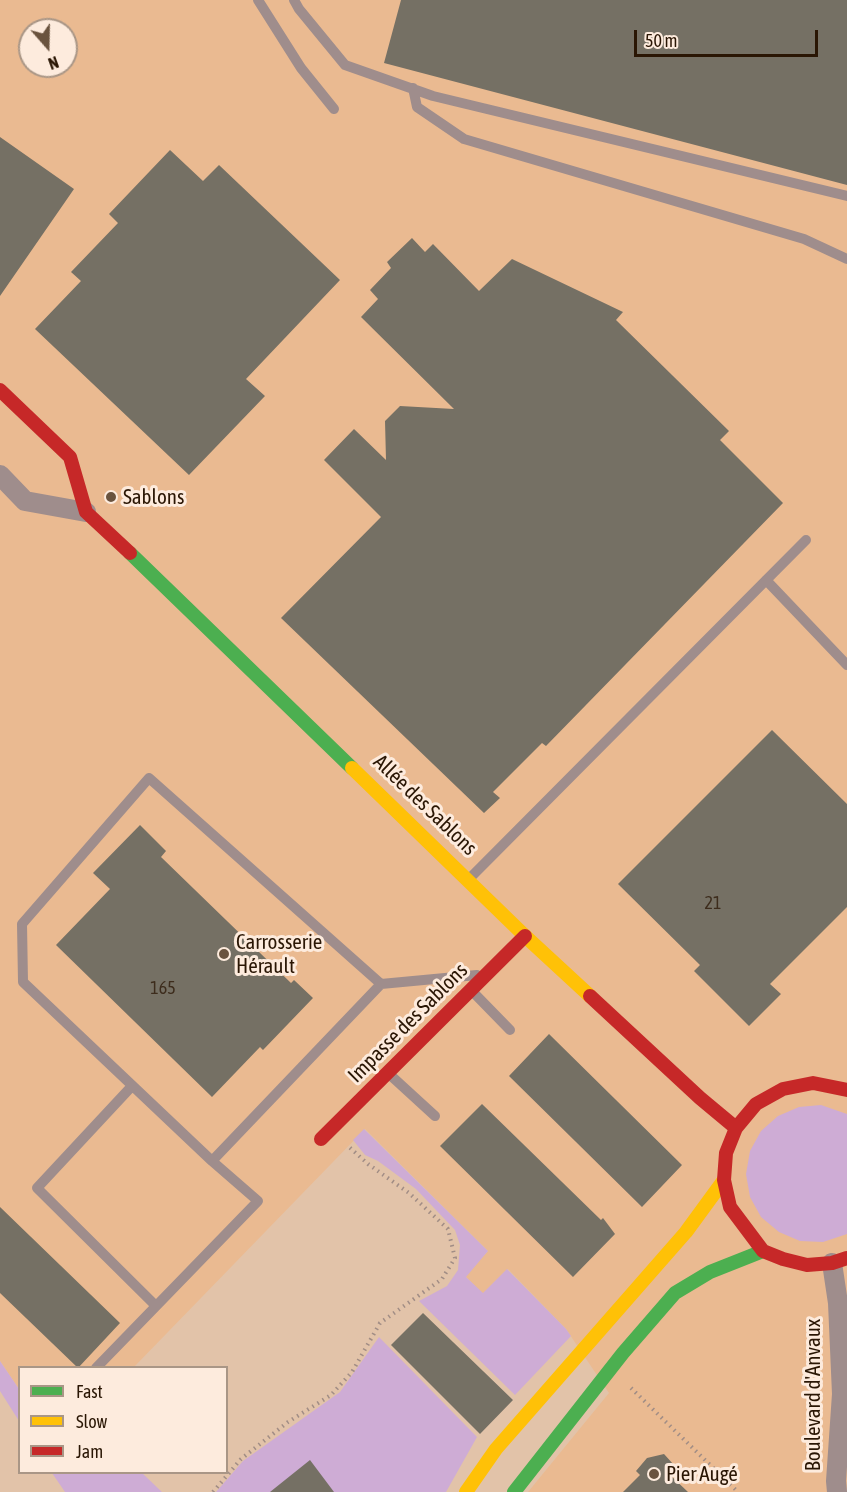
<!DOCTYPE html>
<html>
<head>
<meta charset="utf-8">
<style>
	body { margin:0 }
	#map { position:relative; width:847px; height:1492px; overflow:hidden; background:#e2c3a9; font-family:"Asap Condensed",sans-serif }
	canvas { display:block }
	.legend { position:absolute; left:18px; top:1366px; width:210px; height:108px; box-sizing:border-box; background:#fdebdd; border:2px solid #a99686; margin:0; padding:8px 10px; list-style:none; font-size:18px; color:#2a1604 }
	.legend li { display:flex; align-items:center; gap:12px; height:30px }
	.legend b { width:30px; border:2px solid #a99686 }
	.north { position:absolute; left:18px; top:18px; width:60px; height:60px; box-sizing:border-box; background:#fdebdd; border:2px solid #a99686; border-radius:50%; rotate:160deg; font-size:16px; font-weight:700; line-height:24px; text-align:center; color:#2a1604 }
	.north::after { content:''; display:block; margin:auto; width:21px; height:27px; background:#6a533e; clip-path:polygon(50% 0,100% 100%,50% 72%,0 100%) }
	.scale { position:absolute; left:634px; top:30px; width:184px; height:27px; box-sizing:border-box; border:3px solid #2a1604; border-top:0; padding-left:8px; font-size:18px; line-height:21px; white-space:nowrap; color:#2a1604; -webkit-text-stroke:4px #fdebdd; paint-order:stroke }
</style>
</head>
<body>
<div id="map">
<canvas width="847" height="1492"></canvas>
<ul class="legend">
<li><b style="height:8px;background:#4caf50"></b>Fast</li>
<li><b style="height:8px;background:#ffc107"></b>Slow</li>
<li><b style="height:8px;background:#c62828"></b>Jam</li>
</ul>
<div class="north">N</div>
<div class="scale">50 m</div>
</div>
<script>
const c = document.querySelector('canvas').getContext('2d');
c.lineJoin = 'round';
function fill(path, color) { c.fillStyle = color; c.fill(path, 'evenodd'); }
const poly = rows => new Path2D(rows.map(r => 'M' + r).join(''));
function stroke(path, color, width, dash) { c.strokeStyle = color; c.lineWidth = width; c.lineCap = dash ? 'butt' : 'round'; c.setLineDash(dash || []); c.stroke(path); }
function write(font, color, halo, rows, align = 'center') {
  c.font = font + ' "Asap Condensed",sans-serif'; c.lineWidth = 6; c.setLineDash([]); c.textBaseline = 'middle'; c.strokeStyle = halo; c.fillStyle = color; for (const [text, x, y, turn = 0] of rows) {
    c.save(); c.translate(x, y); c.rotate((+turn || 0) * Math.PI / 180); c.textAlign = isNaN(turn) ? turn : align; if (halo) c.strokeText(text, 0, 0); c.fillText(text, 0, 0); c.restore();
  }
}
const built = poly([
	[0,0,847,0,847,1492,528,1492,609,1393,566,1329,508,1269,483,1294,465,1276,488,1251,365,1129,134,1367,20,1368,19,1389,0,1361],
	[30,30,66,30,66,66,30,66]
]);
const green = poly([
	[821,1105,847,1114,847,1234,823,1242,800,1241,779,1232,761,1217,750,1197,746,1174,750,1151,761,1131,778,1116,799,1107],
	[364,1129,488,1251,466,1277,483,1293,507,1269,566,1329,571,1336,515,1395,419,1301,447,1286,458,1270,460,1245,455,1230,416,1189,378,1161,365,1155,353,1140],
	[379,1337,477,1437,446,1492,216,1492,243,1461,340,1392],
	[0,1361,19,1389,19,1421,0,1391],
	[52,1473,142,1473,162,1492,65,1492]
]);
const building = poly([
	[401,0,847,0,847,185,384,63],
	[0,137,74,189,0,296],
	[170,150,203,181,219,165,340,280,246,379,265,396,189,475,35,329,81,281,71,272,118,223,109,214],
	[412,238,425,252,433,244,479,291,512,259,623,312,616,320,729,431,720,440,783,503,546,746,542,743,493,792,500,798,484,813,281,618,381,517,324,460,354,429,386,460,385,421,400,406,454,409,361,317,378,299,370,290,391,268,387,262],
	[772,730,847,804,847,907,770,984,781,994,749,1026,694,971,700,965,618,884],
	[140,825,166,851,161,857,291,983,294,980,313,998,263,1050,260,1047,212,1097,56,945,110,889,93,873],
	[549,1034,682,1165,642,1207,509,1076],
	[482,1104,601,1220,603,1218,615,1234,573,1277,440,1146],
	[0,1207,120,1323,78,1368,0,1293],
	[423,1313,513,1400,480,1434,391,1345],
	[664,1454,674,1465,668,1473,688,1492,623,1492,640,1475,636,1471,647,1458],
	[310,1460,334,1492,270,1492]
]);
const path = poly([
	[631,1388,738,1492],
	[213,1492,241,1459,288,1422,331,1395,352,1372,380,1323,442,1279,455,1258,448,1229,409,1193,368,1164,349,1147]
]);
const lane = poly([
	[258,0,301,68,334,109],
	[294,0,299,9,345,65,433,96,847,196],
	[413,88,417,107,464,139,804,239,847,259],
	[766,580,847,665],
	[468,880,806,540],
	[471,990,510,1030],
	[388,1073,435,1116],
	[132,1086,37,1188,156,1306],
	[212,1161,23,982,22,924,149,778,381,984],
	[96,1368,258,1201,212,1161,381,984,477,975]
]);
const street = poly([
	[0,475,25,501,86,512],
	[832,1263,838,1303,842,1394,836,1481,837,1492]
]);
const fast = poly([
	[130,553,352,768],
	[514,1492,623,1353,675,1293,710,1272,763,1251]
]);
const slow = poly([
	[352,768,525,936,590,996],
	[466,1492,496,1449,686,1232,724,1180]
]);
const jam = poly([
	[0,390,70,457,86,512,130,553],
	[590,996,700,1098,736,1128],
	[847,1090,813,1083,783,1089,756,1104,736,1128,726,1153,724,1180,730,1207,763,1251,783,1259,807,1265,832,1263,847,1258],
	[321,1139,525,936]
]);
const markers = [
	[111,497,6,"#6a533e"],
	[224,954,6,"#6a533e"],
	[654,1474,6,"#6a533e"]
];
const numberNames = [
	["21",713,903],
	["165",163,988]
];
const poiNames = [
	["Sablons",123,497],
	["Carrosserie",236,942],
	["Hérault",236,966],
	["Pier Augé",666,1474]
];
const streetNames = [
	["Allée des Sablons",425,805,44],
	["Impasse des Sablons",408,1023,-45],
	["Boulevard d'Anvaux",813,1395,-90]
];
fill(built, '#eaba91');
fill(green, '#ceacd5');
fill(building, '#757064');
stroke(path, '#a18d85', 4, [1.5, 4.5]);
stroke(lane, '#9f8d8c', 10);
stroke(street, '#9f8d8c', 20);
stroke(fast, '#4caf50', 14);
stroke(slow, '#ffc107', 14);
stroke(jam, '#c62828', 14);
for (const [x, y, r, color] of markers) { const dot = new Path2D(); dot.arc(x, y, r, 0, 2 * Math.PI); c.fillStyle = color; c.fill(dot); stroke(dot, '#fdebdd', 2); }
write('18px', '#3d2c1c', null, numberNames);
write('21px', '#2a1604', '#fdebdd', poiNames, 'left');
write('21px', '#2a1604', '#fdebdd', streetNames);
</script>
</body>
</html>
